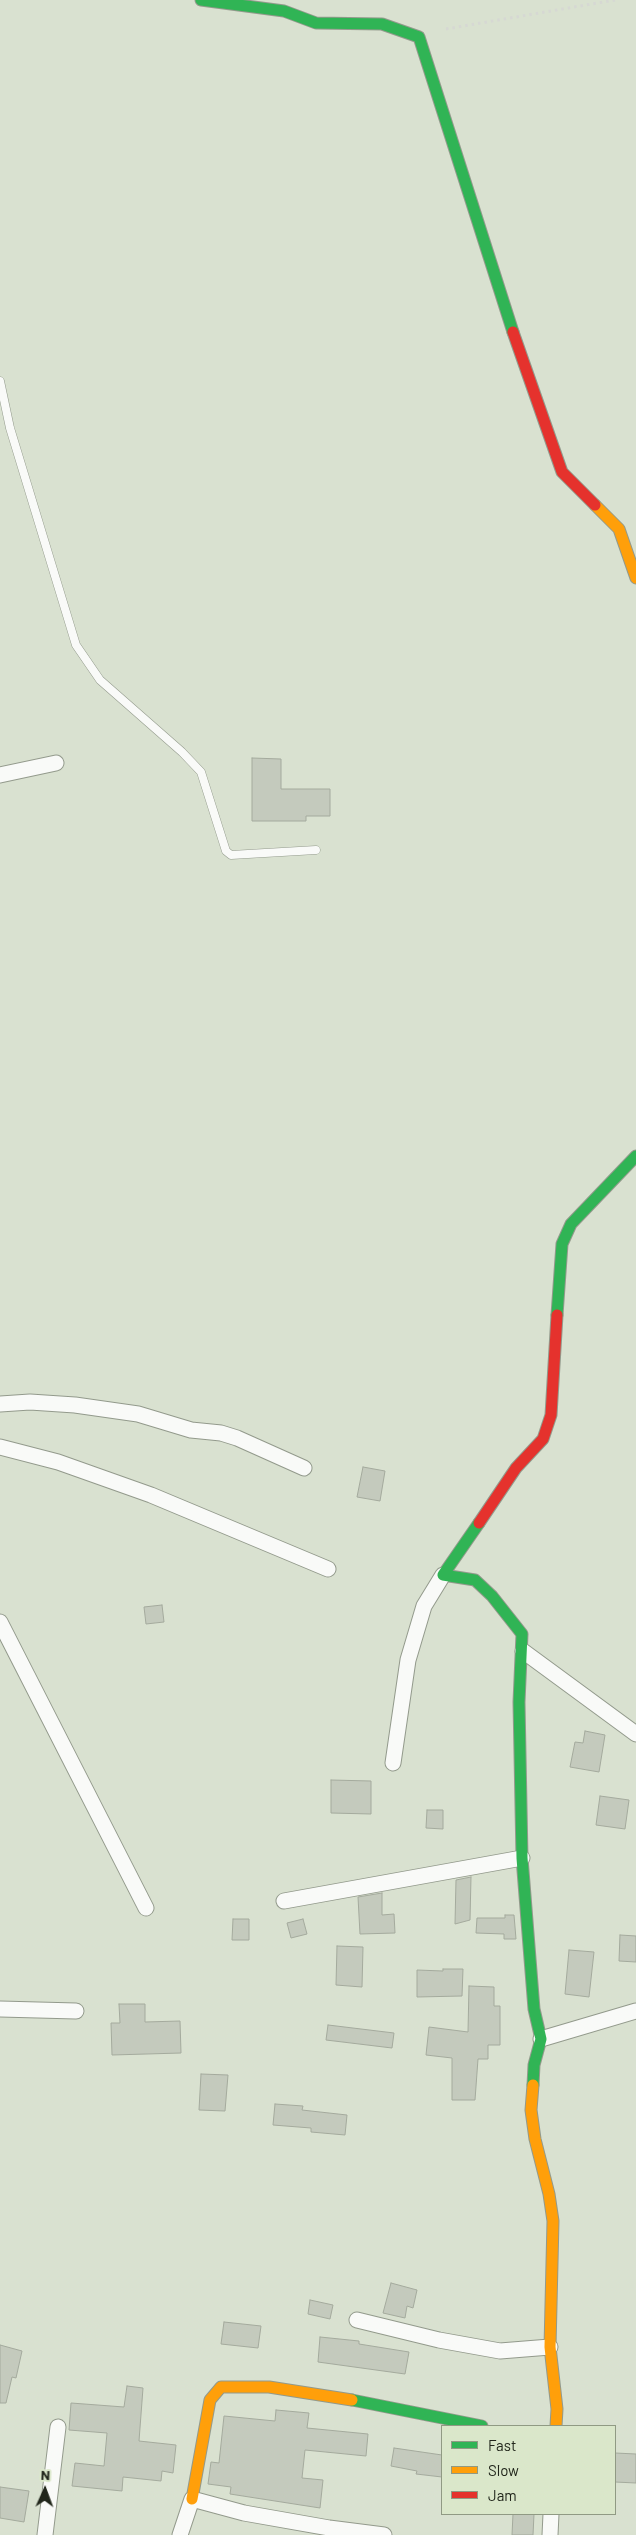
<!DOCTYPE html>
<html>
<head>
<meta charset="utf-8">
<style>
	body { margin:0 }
	#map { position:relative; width:636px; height:2535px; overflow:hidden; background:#d9e1d0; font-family:Barlow,sans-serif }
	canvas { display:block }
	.legend { position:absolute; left:441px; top:2425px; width:175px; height:90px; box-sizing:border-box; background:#dae7ca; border:1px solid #909a84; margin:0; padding:6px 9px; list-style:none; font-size:15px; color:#21261b }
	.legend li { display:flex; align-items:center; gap:10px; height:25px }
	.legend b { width:25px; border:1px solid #909a84 }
	.north { position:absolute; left:20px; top:2465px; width:50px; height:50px; -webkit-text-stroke:4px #dae7ca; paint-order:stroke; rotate:2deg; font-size:14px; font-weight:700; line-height:20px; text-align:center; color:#21261b }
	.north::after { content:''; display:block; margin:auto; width:18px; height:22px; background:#21261b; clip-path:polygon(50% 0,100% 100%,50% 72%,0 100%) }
</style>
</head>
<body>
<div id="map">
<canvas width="636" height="2535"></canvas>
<ul class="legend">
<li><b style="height:6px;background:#30b455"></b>Fast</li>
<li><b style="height:6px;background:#ff9f0a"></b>Slow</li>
<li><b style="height:6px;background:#e5322d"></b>Jam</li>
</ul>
<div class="north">N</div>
</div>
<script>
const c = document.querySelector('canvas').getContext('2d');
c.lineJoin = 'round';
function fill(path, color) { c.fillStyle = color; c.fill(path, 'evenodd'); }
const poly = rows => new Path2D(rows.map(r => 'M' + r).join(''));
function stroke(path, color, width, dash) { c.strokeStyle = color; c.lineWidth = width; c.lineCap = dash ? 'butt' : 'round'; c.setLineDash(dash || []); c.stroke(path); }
const building = poly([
	[252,758,281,759,281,789,330,789,330,816,306,816,306,821,252,821,252,758],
	[363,1467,385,1471,380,1501,357,1497,363,1467],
	[162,1605,164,1622,146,1624,144,1607,162,1605],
	[585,1731,605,1735,599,1772,570,1767,575,1742,583,1743,585,1731],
	[331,1780,371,1781,371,1814,331,1813,331,1780],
	[600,1796,629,1800,625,1829,596,1825,600,1796],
	[427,1810,443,1810,443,1829,426,1828,427,1810],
	[471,1877,470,1920,455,1924,456,1880,471,1877],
	[382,1893,382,1915,394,1914,395,1933,360,1934,358,1897,382,1893],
	[505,1915,514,1915,516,1939,504,1939,504,1934,476,1933,477,1918,505,1918,505,1915],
	[233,1919,249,1919,249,1940,232,1940,233,1919],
	[303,1919,307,1934,291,1938,287,1923,303,1919],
	[620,1935,636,1936,636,1962,619,1961,620,1935],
	[337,1946,363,1947,362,1987,336,1985,337,1946],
	[569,1950,594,1952,589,1997,565,1994,569,1950],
	[443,1969,463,1969,462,1996,417,1997,417,1970,443,1971,443,1969],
	[469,1986,494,1987,494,2006,500,2006,500,2045,488,2045,488,2059,478,2059,475,2100,452,2100,452,2058,426,2055,429,2027,468,2032,469,1986],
	[119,2004,145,2004,145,2022,180,2021,181,2053,112,2055,111,2023,120,2023,119,2004],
	[328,2025,394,2033,392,2048,326,2040,328,2025],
	[201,2074,228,2075,225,2111,199,2110,201,2074],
	[275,2104,303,2106,302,2110,347,2115,345,2135,311,2132,311,2128,273,2125,275,2104],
	[391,2283,417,2290,413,2308,407,2306,405,2318,383,2313,391,2283],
	[310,2300,333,2305,330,2319,308,2314,310,2300],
	[224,2322,261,2326,258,2348,221,2344,224,2322],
	[320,2337,359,2341,359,2344,409,2352,405,2374,318,2362,320,2337],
	[0,2345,22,2351,16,2378,12,2377,6,2403,0,2403,0,2345],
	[127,2386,143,2388,139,2441,176,2445,173,2473,162,2471,161,2481,123,2477,122,2491,72,2486,75,2463,104,2466,107,2433,69,2430,71,2403,124,2407,127,2386],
	[276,2410,309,2413,307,2428,368,2434,366,2456,305,2450,302,2478,323,2480,320,2508,230,2494,231,2487,208,2484,211,2462,219,2463,224,2416,275,2421,276,2410],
	[394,2448,442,2455,442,2477,416,2474,417,2471,391,2466,394,2448],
	[615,2453,636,2454,636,2483,615,2482,615,2453],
	[0,2487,29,2491,24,2522,0,2518,0,2487],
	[513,2514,534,2514,533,2535,512,2535,513,2514]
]);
const path = poly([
	[446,29,615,0]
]);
const lane = poly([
	[0,381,10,428,76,645,100,680,182,752,201,772,226,851,231,855,316,850]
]);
const street = poly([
	[0,775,56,763],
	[0,1404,30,1402,75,1405,138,1414,191,1430,221,1433,237,1438,304,1468],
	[0,1447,58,1462,151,1495,328,1569],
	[0,1622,146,1908],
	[523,1651,636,1734],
	[393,1763,408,1660,424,1606,443,1575],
	[284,1901,522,1858],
	[0,2009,76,2011],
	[541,2039,636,2011],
	[357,2320,439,2340,500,2351,550,2347],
	[45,2535,58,2427],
	[180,2535,192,2499,244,2513,329,2528,384,2535],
	[550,2535,551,2514]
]);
const fast = poly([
	[201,0,284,11,316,23,382,24,419,37,513,332],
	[557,1315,562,1244,571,1224,636,1156],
	[479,1523,443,1575,475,1580,492,1596,522,1634,519,1702,522,1858,534,2009,541,2039,534,2065,533,2085],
	[352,2400,482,2426]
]);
const slow = poly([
	[595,505,619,529,636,578],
	[533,2085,531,2110,535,2139,549,2194,553,2221,550,2347,557,2409,556,2426],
	[192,2499,210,2400,221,2387,269,2387,352,2400]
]);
const jam = poly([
	[513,332,562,472,595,505],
	[479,1523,516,1468,543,1439,551,1415,557,1315]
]);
fill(building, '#c4cabd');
stroke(building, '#a4aa9d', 1);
stroke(lane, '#939a8c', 9);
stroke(street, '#939a8c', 17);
stroke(fast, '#939a8c', 13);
stroke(slow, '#939a8c', 13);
stroke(jam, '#939a8c', 13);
stroke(path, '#d6d8d3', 3, [2.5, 4]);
stroke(lane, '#f9faf8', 8);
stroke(street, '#f9faf8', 15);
stroke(fast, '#30b455', 11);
stroke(slow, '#ff9f0a', 11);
stroke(jam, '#e5322d', 11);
</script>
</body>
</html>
